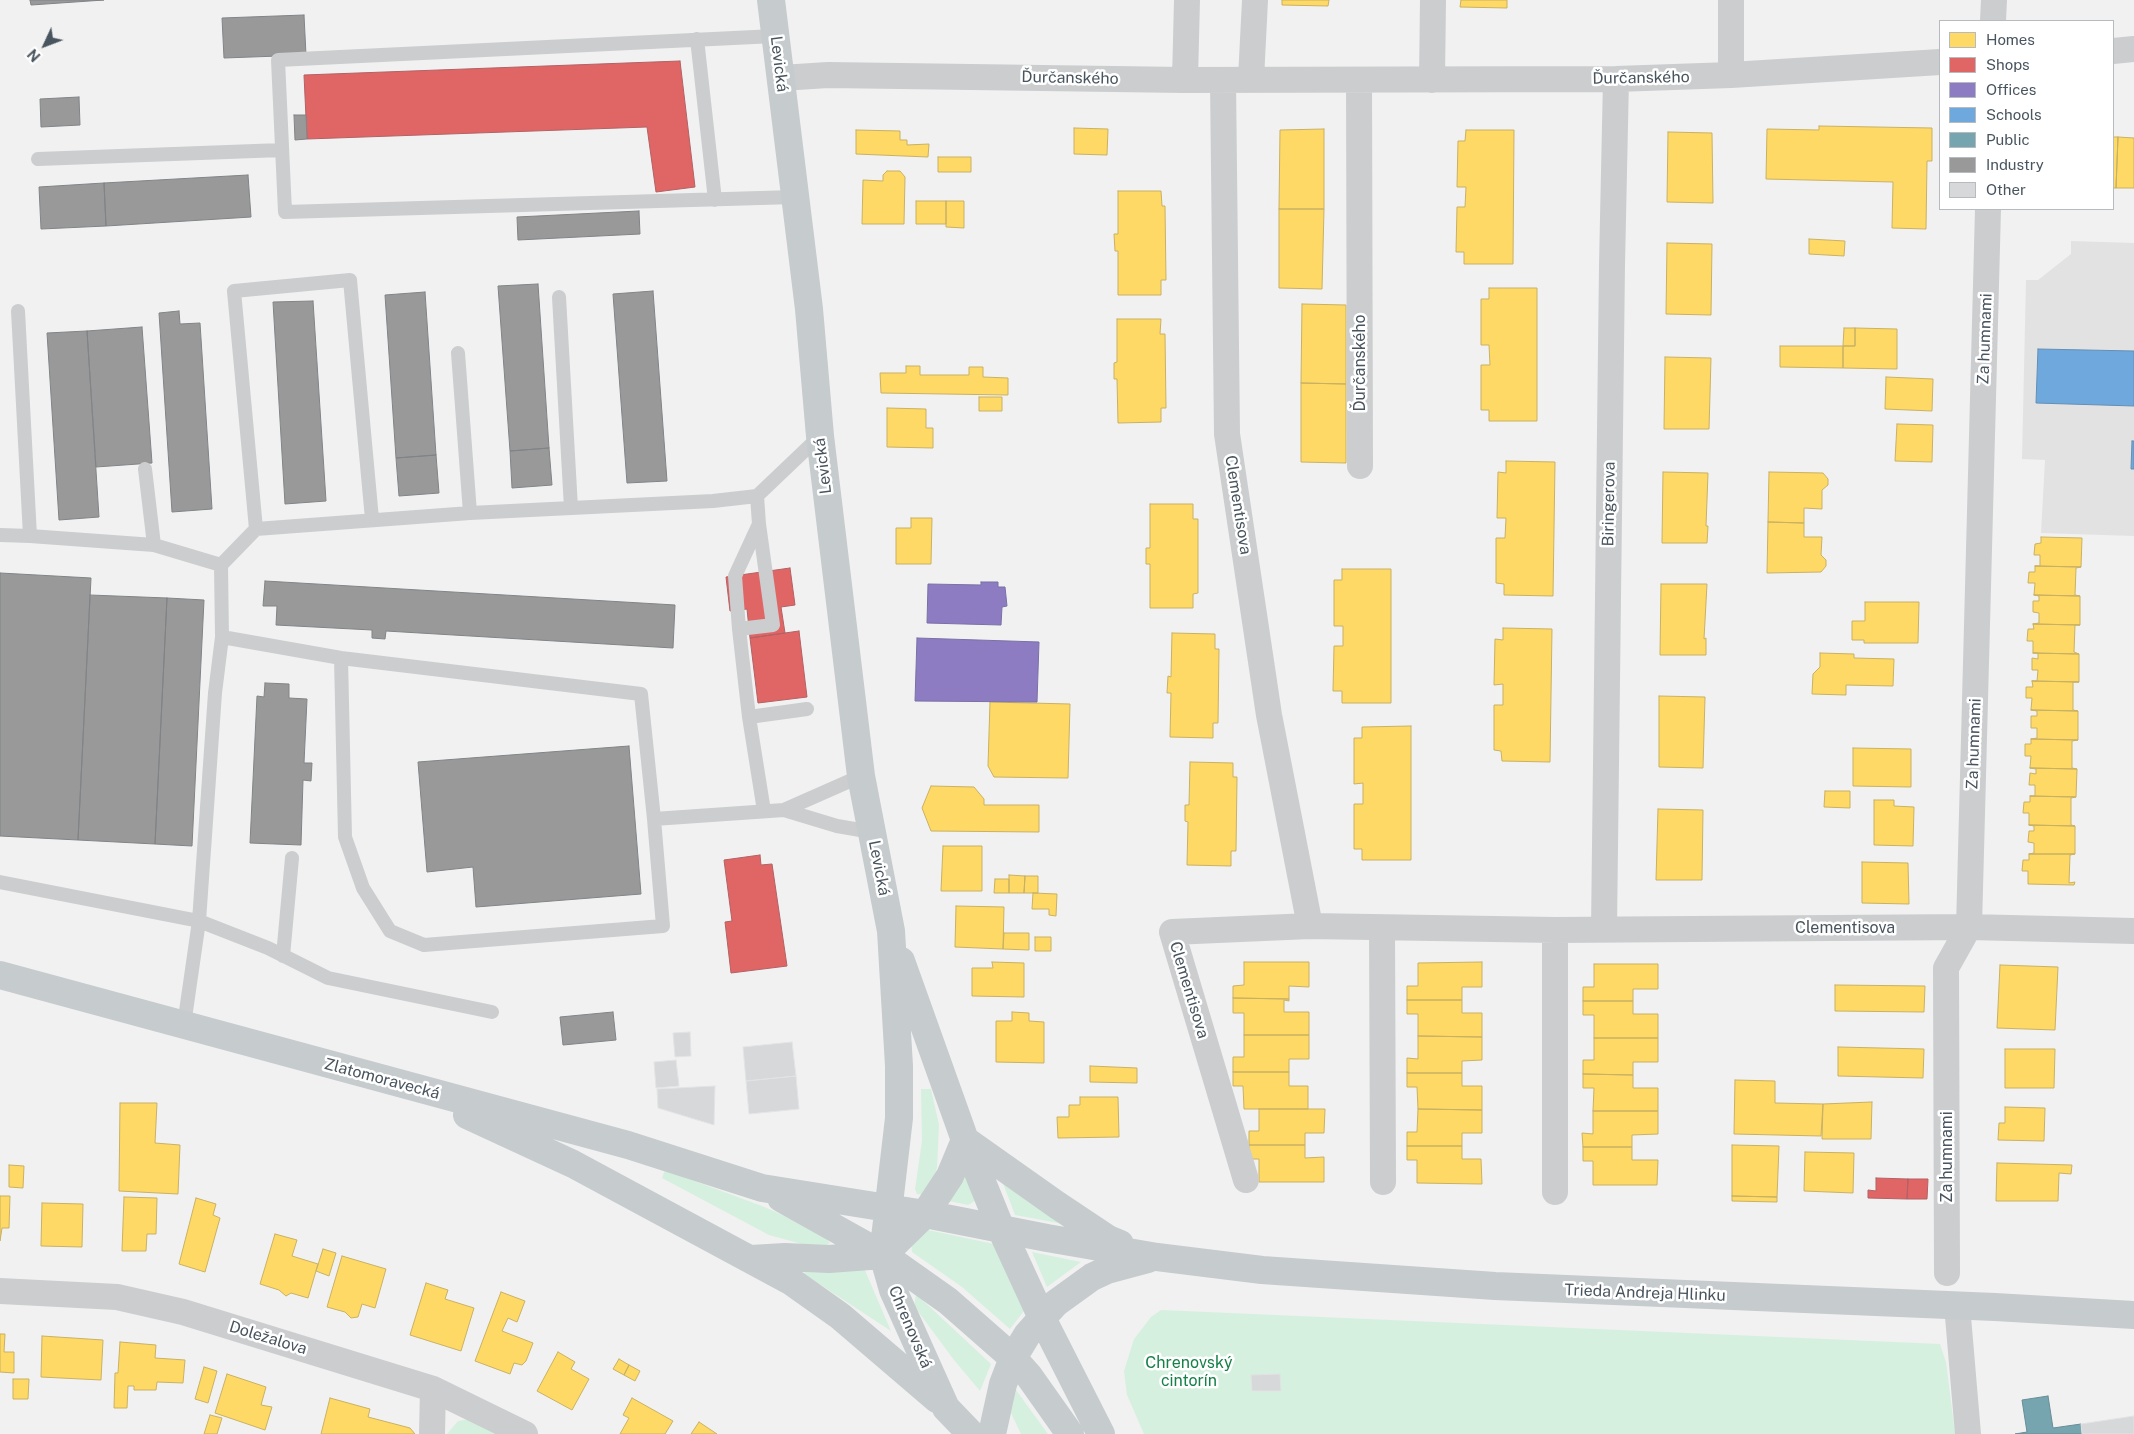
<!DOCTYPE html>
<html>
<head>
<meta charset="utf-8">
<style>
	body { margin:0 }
	#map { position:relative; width:2134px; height:1434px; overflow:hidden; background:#f1f1f1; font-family:"Public Sans",sans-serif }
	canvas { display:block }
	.legend { position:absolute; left:1939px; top:20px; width:175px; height:190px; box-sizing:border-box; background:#fff; border:1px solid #b6bbbf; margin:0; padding:6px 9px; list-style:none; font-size:15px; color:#48545e }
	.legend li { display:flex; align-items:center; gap:10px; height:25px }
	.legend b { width:25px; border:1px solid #b6bbbf }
	.north { position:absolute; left:20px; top:20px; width:50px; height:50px; -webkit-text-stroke:4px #fff; paint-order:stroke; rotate:227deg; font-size:14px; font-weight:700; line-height:20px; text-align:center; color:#48545e }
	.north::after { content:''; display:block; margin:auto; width:18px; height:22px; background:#48545e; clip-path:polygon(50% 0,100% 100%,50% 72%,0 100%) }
</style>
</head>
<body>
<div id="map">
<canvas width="2134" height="1434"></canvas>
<ul class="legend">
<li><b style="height:14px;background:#ffd966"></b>Homes</li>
<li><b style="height:14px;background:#e06666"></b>Shops</li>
<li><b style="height:14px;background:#8e7cc3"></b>Offices</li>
<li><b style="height:14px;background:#6fa8dc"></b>Schools</li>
<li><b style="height:14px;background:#76a5af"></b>Public</li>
<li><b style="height:14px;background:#999"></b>Industry</li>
<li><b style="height:14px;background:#d7d8d9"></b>Other</li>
</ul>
<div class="north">N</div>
</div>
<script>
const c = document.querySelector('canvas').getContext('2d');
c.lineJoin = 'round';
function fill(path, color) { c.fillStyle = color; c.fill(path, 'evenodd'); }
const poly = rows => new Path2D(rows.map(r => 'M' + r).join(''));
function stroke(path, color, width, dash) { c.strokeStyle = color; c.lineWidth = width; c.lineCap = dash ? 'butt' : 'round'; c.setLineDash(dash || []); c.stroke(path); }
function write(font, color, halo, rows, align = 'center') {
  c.font = font + ' "Public Sans",sans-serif'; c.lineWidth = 5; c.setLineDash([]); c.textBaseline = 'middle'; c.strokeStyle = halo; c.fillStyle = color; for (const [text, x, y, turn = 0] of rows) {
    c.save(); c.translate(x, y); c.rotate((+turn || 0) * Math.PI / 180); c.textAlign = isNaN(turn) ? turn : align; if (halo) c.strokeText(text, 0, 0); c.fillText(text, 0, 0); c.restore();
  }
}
const education = poly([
	[2071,241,2134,243,2134,536,2041,533,2045,460,2022,459,2026,280,2038,280,2071,254]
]);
const green = poly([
	[921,1089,931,1089,939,1125,937,1168,931,1186,923,1195,917,1194,915,1189,922,1141],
	[665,1170,762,1206,803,1224,823,1235,830,1243,826,1246,809,1246,769,1235,662,1178],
	[998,1170,1063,1224,1015,1215],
	[959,1175,966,1177,975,1201,968,1205,949,1201],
	[928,1230,994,1244,1024,1311,1010,1329,962,1287,912,1252,911,1242],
	[1032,1252,1081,1262,1047,1287],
	[861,1261,891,1331,804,1274,805,1268],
	[916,1294,991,1364,980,1391,954,1360,914,1306],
	[1161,1310,1940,1344,1946,1362,1955,1434,1144,1434,1127,1395,1124,1371,1134,1339,1151,1317],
	[1016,1390,1048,1434,1021,1434,1011,1413],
	[470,1419,505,1434,447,1434,458,1421]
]);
const homes = poly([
	[1282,0,1329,0,1328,6,1282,5,1282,0],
	[1461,0,1507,0,1507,8,1460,7,1461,0],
	[1819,126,1932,128,1932,161,1927,161,1926,229,1892,228,1893,182,1766,179,1767,129,1819,130,1819,126],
	[1074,128,1108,129,1107,155,1074,154,1074,128],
	[1324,129,1324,209,1279,209,1280,130,1324,129],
	[856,130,900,131,900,140,907,140,907,145,929,144,928,157,856,154,856,130],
	[1466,130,1514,130,1513,264,1464,264,1464,252,1456,252,1457,207,1465,207,1466,187,1457,187,1458,141,1465,141,1466,130],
	[1668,132,1712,133,1713,203,1667,202,1668,132],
	[2113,137,2118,137,2116,188,2113,188,2113,137],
	[2118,137,2134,138,2134,188,2116,188,2118,137],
	[938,157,971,157,971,172,938,172,938,157],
	[887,171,900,171,905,177,904,224,862,224,863,180,883,181,883,175,887,171],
	[1118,191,1161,191,1162,206,1165,206,1166,280,1161,280,1161,295,1118,295,1118,251,1115,251,1114,234,1118,234,1118,191],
	[916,201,946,201,946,224,916,224,916,201],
	[946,201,964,201,964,228,946,227,946,201],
	[1279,209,1324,209,1322,289,1279,288,1279,209],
	[1809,239,1845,241,1844,256,1809,254,1809,239],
	[1667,243,1712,244,1711,315,1666,314,1667,243],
	[1489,288,1537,288,1537,421,1489,421,1489,410,1481,410,1481,365,1490,365,1489,345,1481,345,1481,299,1489,299,1489,288],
	[1302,304,1346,305,1346,384,1301,383,1302,304],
	[1117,319,1161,319,1160,334,1165,334,1166,408,1161,408,1161,422,1118,423,1117,379,1114,379,1114,363,1117,362,1117,319],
	[1844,328,1855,328,1855,346,1843,346,1844,328],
	[1855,328,1897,329,1897,369,1843,368,1843,346,1855,346,1855,328],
	[1780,346,1843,346,1843,368,1780,367,1780,346],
	[1665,357,1711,358,1709,429,1664,429,1665,357],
	[906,366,920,366,920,375,969,375,969,367,983,367,983,377,1008,378,1008,395,881,393,880,373,906,373,906,366],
	[1886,377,1933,379,1932,411,1885,409,1886,377],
	[1301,383,1346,384,1346,463,1301,462,1301,383],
	[979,397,1002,397,1002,411,979,411,979,397],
	[887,408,926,409,926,428,933,428,933,448,887,447,887,408],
	[1897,424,1933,425,1932,462,1895,461,1897,424],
	[1506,461,1555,462,1553,596,1504,595,1504,584,1496,583,1496,538,1505,538,1506,518,1497,518,1498,472,1506,473,1506,461],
	[1663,472,1708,473,1706,526,1708,526,1707,543,1662,543,1663,472],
	[1769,472,1823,473,1828,479,1828,485,1822,490,1822,509,1804,508,1804,523,1768,522,1769,472],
	[1150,504,1193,504,1193,519,1198,519,1198,593,1193,594,1193,608,1150,608,1150,564,1146,564,1146,548,1150,548,1150,504],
	[911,518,932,518,931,564,896,564,896,528,911,528,911,518],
	[1768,522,1804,523,1804,537,1822,537,1821,555,1826,560,1826,566,1821,572,1767,573,1768,522],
	[2041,537,2082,538,2081,567,2035,566,2040,566,2040,555,2034,555,2035,544,2041,543,2041,537],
	[2035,566,2081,567,2076,568,2075,595,2080,596,2034,595,2035,583,2028,583,2029,572,2035,572,2035,566],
	[1342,569,1391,569,1391,703,1342,703,1342,691,1333,691,1334,646,1343,646,1343,626,1334,626,1334,580,1342,580,1342,569],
	[1661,584,1707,584,1704,639,1706,638,1706,655,1660,655,1661,584],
	[2034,595,2080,596,2080,625,2033,624,2039,623,2039,613,2033,612,2033,601,2039,601,2039,596,2034,595],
	[1865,602,1919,602,1918,643,1864,643,1864,640,1852,640,1852,621,1865,621,1865,602],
	[2033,624,2080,625,2075,625,2074,652,2079,654,2033,653,2033,641,2027,641,2028,629,2034,629,2033,624],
	[1503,628,1552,629,1550,762,1502,761,1501,751,1494,750,1494,705,1503,705,1503,684,1494,685,1495,639,1503,640,1503,628],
	[1172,633,1215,634,1215,649,1219,649,1218,723,1213,723,1213,738,1170,737,1171,693,1167,693,1168,676,1171,677,1172,633],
	[1820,653,1854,654,1854,658,1894,659,1893,686,1846,685,1846,695,1812,694,1813,674,1820,667,1820,653],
	[2033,653,2079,654,2079,682,2032,681,2037,681,2038,670,2032,670,2032,658,2038,659,2038,653,2033,653],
	[2032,681,2079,682,2073,682,2073,710,2078,711,2031,710,2032,698,2026,698,2026,687,2033,687,2032,681],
	[1659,696,1705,697,1703,768,1659,767,1659,696],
	[990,702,1070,704,1068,778,994,777,988,766,990,702],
	[2031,710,2078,711,2078,740,2031,739,2037,738,2037,728,2031,728,2031,716,2037,716,2037,711,2031,710],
	[1411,726,1411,860,1362,860,1362,849,1354,849,1354,804,1363,804,1363,783,1354,784,1354,738,1362,738,1362,727,1411,726],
	[2031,739,2078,740,2072,741,2072,768,2077,769,2030,768,2031,756,2025,756,2025,744,2031,744,2031,739],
	[1853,748,1911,749,1911,787,1853,786,1853,748],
	[1190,762,1233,763,1233,777,1237,777,1236,851,1231,851,1231,866,1187,865,1188,822,1185,821,1185,805,1189,805,1190,762],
	[2030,768,2077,769,2076,797,2030,796,2035,796,2035,785,2029,785,2030,773,2036,774,2036,769,2030,768],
	[931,786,974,787,984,799,984,805,1039,805,1039,832,931,831,922,808,931,786],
	[1825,791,1850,791,1850,808,1824,807,1825,791],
	[2030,796,2076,797,2071,798,2071,825,2075,826,2029,825,2029,813,2023,813,2024,802,2030,802,2030,796],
	[1874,800,1894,800,1894,806,1914,807,1913,846,1874,845,1874,800],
	[1658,809,1703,810,1702,880,1656,880,1658,809],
	[2029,825,2075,826,2075,854,2029,854,2034,853,2034,843,2028,842,2029,831,2034,831,2034,826,2029,825],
	[943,846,982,846,982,891,941,891,943,846],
	[2029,854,2075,854,2070,855,2069,883,2075,882,2074,885,2028,884,2028,871,2022,871,2023,860,2029,860,2029,854],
	[1862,862,1908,863,1909,904,1862,903,1862,862],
	[1009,875,1025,876,1024,893,1009,893,1009,875],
	[1025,876,1038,876,1038,893,1024,893,1025,876],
	[995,879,1009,879,1009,893,994,893,995,879],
	[1033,893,1057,894,1056,916,1049,915,1049,909,1032,909,1033,893],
	[956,906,1004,907,1003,949,955,947,956,906],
	[1004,933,1029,933,1029,950,1003,949,1004,933],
	[1035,937,1051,937,1051,951,1035,951,1035,937],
	[992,962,1024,963,1024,997,972,996,972,968,993,968,992,962],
	[1244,962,1309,962,1309,987,1289,986,1289,999,1233,998,1233,986,1244,985,1244,962],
	[1482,962,1482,987,1462,987,1462,1000,1407,1000,1407,986,1418,986,1418,963,1482,962],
	[1594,964,1658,964,1658,989,1633,989,1633,1001,1583,1001,1583,987,1594,987,1594,964],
	[2000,965,2058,967,2055,1030,1997,1028,2000,965],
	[1835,985,1925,986,1924,1012,1835,1011,1835,985],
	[1233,998,1289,999,1289,1001,1284,1000,1284,1012,1309,1012,1309,1035,1244,1035,1244,1013,1233,1013,1233,998],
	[1407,1000,1462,1000,1462,1013,1482,1013,1482,1037,1418,1036,1418,1014,1407,1014,1407,1000],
	[1583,1001,1633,1001,1633,1014,1658,1014,1658,1038,1594,1038,1594,1015,1583,1015,1583,1001],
	[1012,1012,1029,1013,1029,1021,1044,1022,1044,1063,996,1062,996,1021,1012,1021,1012,1012],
	[1244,1035,1309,1035,1309,1059,1289,1059,1289,1072,1233,1072,1233,1057,1244,1057,1244,1035],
	[1418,1036,1482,1037,1482,1060,1462,1061,1462,1073,1407,1073,1407,1058,1418,1059,1418,1036],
	[1594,1038,1658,1038,1658,1062,1633,1062,1633,1075,1583,1074,1583,1060,1594,1060,1594,1038],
	[1838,1047,1924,1049,1923,1078,1838,1076,1838,1047],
	[2005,1049,2055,1049,2054,1088,2005,1088,2005,1049],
	[1090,1066,1137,1068,1137,1083,1090,1082,1090,1066],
	[1233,1072,1289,1072,1289,1086,1308,1086,1308,1109,1244,1109,1243,1086,1233,1086,1233,1072],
	[1407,1073,1462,1073,1462,1086,1482,1086,1482,1110,1418,1109,1417,1087,1407,1087,1407,1073],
	[1583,1074,1633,1075,1633,1088,1658,1088,1658,1111,1593,1111,1594,1088,1583,1088,1583,1074],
	[1735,1080,1775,1081,1775,1103,1823,1104,1821,1136,1734,1134,1735,1080],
	[1080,1097,1118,1097,1119,1137,1058,1138,1057,1117,1069,1117,1069,1105,1080,1105,1080,1097],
	[1872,1102,1871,1139,1822,1139,1823,1104,1872,1102],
	[120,1103,157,1103,155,1143,180,1145,178,1194,119,1191,120,1103],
	[2005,1107,2045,1108,2044,1141,1998,1140,1999,1123,2005,1123,2005,1107],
	[1259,1109,1325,1109,1324,1133,1305,1133,1305,1145,1249,1145,1249,1131,1259,1131,1259,1109],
	[1418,1109,1482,1110,1482,1133,1462,1133,1462,1146,1407,1146,1407,1132,1417,1132,1418,1109],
	[1593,1111,1658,1111,1658,1134,1632,1135,1632,1147,1583,1147,1582,1133,1593,1134,1593,1111],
	[1249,1145,1305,1145,1305,1158,1324,1157,1324,1182,1259,1182,1259,1159,1249,1159,1249,1145],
	[1732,1145,1779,1146,1777,1197,1732,1196,1732,1145],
	[1407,1146,1462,1146,1462,1159,1481,1159,1482,1184,1417,1183,1417,1160,1407,1160,1407,1146],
	[1583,1147,1632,1147,1632,1160,1658,1160,1657,1185,1593,1185,1593,1161,1583,1161,1583,1147],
	[1805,1152,1854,1153,1853,1193,1804,1191,1805,1152],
	[1997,1163,2072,1165,2071,1174,2059,1173,2058,1201,1996,1201,1997,1163],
	[9,1165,24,1166,23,1188,9,1187,9,1165],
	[0,1196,10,1196,9,1228,2,1228,0,1241,0,1196],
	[1732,1196,1777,1197,1777,1202,1732,1201,1732,1196],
	[124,1197,157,1198,156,1234,147,1234,146,1251,122,1251,124,1197],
	[196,1198,216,1204,213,1215,220,1218,205,1272,179,1264,196,1198],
	[42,1203,83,1204,82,1247,41,1246,42,1203],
	[275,1234,297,1240,292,1256,318,1264,308,1298,291,1293,286,1296,279,1290,260,1284,275,1234],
	[323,1249,336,1253,329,1276,316,1271,323,1249],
	[342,1256,386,1269,375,1308,362,1304,358,1317,351,1318,345,1312,327,1307,342,1256],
	[426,1283,448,1290,445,1299,474,1308,461,1351,410,1335,426,1283],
	[501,1292,525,1301,517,1322,508,1318,502,1331,533,1343,526,1361,522,1365,514,1363,510,1374,475,1361,501,1292],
	[0,1334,5,1334,4,1352,14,1352,14,1373,0,1372,0,1334],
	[42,1336,103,1340,101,1380,41,1377,42,1336],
	[120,1342,156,1345,155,1358,185,1360,183,1383,157,1382,156,1390,134,1390,134,1386,128,1386,127,1408,114,1408,115,1373,118,1373,120,1342],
	[558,1352,575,1362,571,1369,589,1379,572,1410,537,1391,558,1352],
	[619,1359,629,1365,624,1375,613,1369,619,1359],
	[629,1365,640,1371,635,1381,624,1375,629,1365],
	[204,1367,217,1371,208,1403,195,1399,204,1367],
	[227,1374,266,1387,261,1405,272,1407,265,1430,215,1413,227,1374],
	[13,1379,29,1379,28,1399,13,1399,13,1379],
	[330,1398,370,1409,368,1417,410,1428,415,1434,321,1434,330,1398],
	[632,1398,673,1421,665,1434,620,1434,629,1418,623,1415,632,1398],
	[210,1415,222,1418,217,1434,204,1434,210,1415],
	[699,1422,717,1434,691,1434,699,1422]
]);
const shops = poly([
	[680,61,695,187,656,192,647,127,307,139,304,75,680,61],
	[790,568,795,605,781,607,785,633,750,638,747,609,730,611,726,577,790,568],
	[799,631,807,697,758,703,750,638,799,631],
	[760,855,761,865,772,864,787,966,731,973,725,922,732,921,724,860,760,855],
	[1876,1178,1908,1179,1907,1199,1868,1198,1868,1190,1876,1191,1876,1178],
	[1908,1179,1928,1179,1927,1199,1907,1199,1908,1179]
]);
const offices = poly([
	[981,582,998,582,998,587,1005,587,1007,606,1002,607,1001,625,927,623,928,584,981,585,981,582],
	[917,638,1039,642,1037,702,915,701,917,638]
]);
const schools = poly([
	[2038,349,2134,351,2134,406,2036,403,2038,349],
	[2132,441,2134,441,2134,469,2131,469,2132,441]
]);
const public = poly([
	[2048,1396,2053,1428,2081,1424,2082,1434,2015,1434,2027,1432,2022,1400,2048,1396]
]);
const industry = poly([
	[30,0,104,0,31,5,30,0],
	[304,15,306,55,224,58,222,18,304,15],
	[79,97,80,125,41,127,40,99,79,97],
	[294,115,306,115,307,139,295,140,294,115],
	[248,175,251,217,106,226,104,183,248,175],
	[104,183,106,226,41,229,39,187,104,183],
	[639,211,640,234,518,240,517,217,639,211],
	[538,284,549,448,510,451,498,286,538,284],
	[653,291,667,481,627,483,613,294,653,291],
	[425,292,436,455,396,458,385,295,425,292],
	[313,301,326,501,285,504,273,302,313,301],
	[179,311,180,324,200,323,212,509,172,512,159,313,179,311],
	[142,327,152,463,96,467,87,331,142,327],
	[87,331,99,517,59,520,47,333,87,331],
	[549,448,552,485,512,488,510,451,549,448],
	[436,455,439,493,399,496,396,458,436,455],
	[0,573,91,578,78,840,0,836,0,573],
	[265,581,675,605,673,648,386,631,385,639,372,638,372,630,276,625,277,606,263,606,265,581],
	[90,595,167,598,155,844,78,840,90,595],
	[167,598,204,600,192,846,155,844,167,598],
	[265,683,289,684,289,698,307,699,304,763,312,763,311,781,303,780,301,845,250,843,257,696,264,697,265,683],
	[629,746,641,894,476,907,473,867,427,872,418,762,629,746],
	[613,1012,616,1040,563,1045,560,1017,613,1012]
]);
const building = poly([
	[690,1032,691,1056,675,1057,673,1033,690,1032],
	[792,1042,796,1076,746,1081,743,1047,792,1042],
	[676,1060,679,1086,656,1088,654,1062,676,1060],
	[796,1076,799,1109,749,1114,746,1081,796,1076],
	[715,1086,714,1125,658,1108,657,1089,715,1086],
	[1280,1374,1281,1391,1252,1391,1251,1375,1280,1374],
	[2134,1416,2134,1434,2082,1434,2081,1424,2134,1416]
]);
const service = poly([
	[775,36,278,60,285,212,794,197],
	[697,39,715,200],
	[38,159,282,150],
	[559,297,571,508],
	[458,353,470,513],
	[145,469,154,545,221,565,222,637,341,658,641,694,654,819,784,810,861,776],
	[256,529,234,291,350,280,372,519],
	[0,535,30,536,18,311],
	[30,536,154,545],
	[221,565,256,529,470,513,713,501,757,496],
	[739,629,773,625,759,524],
	[341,658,345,837,363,888,390,931,424,945,663,926,654,819],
	[749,717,807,709],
	[784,810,837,826,872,832],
	[764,811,749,717,739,629,735,576,759,524,757,496,820,436],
	[0,882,199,921,215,693,222,637],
	[283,956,292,858],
	[184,1025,199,921,268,948,328,978,492,1012]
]);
const minor = poly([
	[1993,21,1994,0],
	[2113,51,2134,49],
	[1731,75,1731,0],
	[781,78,828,75,1185,80,1616,79,1731,75,1940,62],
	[1251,79,1255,0],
	[1185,80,1187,0],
	[1223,80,1227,434,1269,715,1310,926,1555,930,1969,927,2134,931],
	[1359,80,1360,466],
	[1432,80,1433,0],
	[1382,928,1383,1182],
	[1604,929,1612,265,1616,79],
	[1246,1180,1172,932,1310,926],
	[1555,1192,1555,930],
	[1947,1273,1946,968,1969,927,1988,209],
	[0,1291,117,1297,183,1312,433,1389,525,1434],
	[1957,1305,1968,1434],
	[432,1434,433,1389]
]);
const primary = poly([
	[771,0,809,309,820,436,861,776,891,931,899,1066,899,1118,883,1255,893,1290,946,1408,971,1434],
	[901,961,965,1140,1001,1229,1042,1318,1101,1434],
	[0,975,628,1145,762,1188,925,1214,1047,1238,1157,1257,1262,1270,1495,1286,1995,1307,2134,1315],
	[467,1115,573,1164,792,1282,840,1316,937,1399],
	[965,1140,1057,1205,1108,1239,1120,1244],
	[781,1198,883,1255,948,1301,1013,1358,1029,1376,1070,1434],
	[751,1259,785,1257,829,1259,883,1255,925,1214,950,1176,965,1140],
	[992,1434,1003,1384,1013,1358,1027,1335,1042,1318,1056,1303,1092,1277,1107,1270,1148,1259]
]);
const streetNames = [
	["Levická",779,64,83],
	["Ďurčanského",1070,78,1],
	["Ďurčanského",1641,78,-1],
	["Za humnami",1985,339,-88],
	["Ďurčanského",1360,363,-90],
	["Levická",823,466,-97],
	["Biringerova",1609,504,-89],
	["Clementisova",1238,505,81],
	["Za humnami",1974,744,-88],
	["Levická",879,868,79],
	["Clementisova",1845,928],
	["Clementisova",1189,990,73],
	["Zlatomoravecká",382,1079,15],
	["Za humnami",1947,1157,-90],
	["Trieda Andreja Hlinku",1645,1293,2],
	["Chrenovská",910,1327,67],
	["Doležalova",268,1338,17]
];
const parkNames = [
	["Chrenovský",1189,1363],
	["cintorín",1189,1381]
];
fill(education, '#e3e2e3');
fill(green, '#d6f0df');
fill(homes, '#ffd966');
stroke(homes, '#c8b164', 1);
fill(shops, '#e06666');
stroke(shops, '#b26164', 1);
fill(offices, '#8e7cc3');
stroke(offices, '#7970a5', 1);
fill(schools, '#6fa8dc');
stroke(schools, '#638fb6', 1);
fill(public, '#76a5af');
stroke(public, '#688d97', 1);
fill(industry, '#999');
stroke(industry, '#818487', 1);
fill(building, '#d7d8d9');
stroke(building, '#e2e3e4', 1);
stroke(service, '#cbcdcf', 14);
stroke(minor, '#cbcdcf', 26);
stroke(primary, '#c6cbce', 28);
write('16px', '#48545e', '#fff', streetNames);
write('16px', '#178049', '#fff', parkNames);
</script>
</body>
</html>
